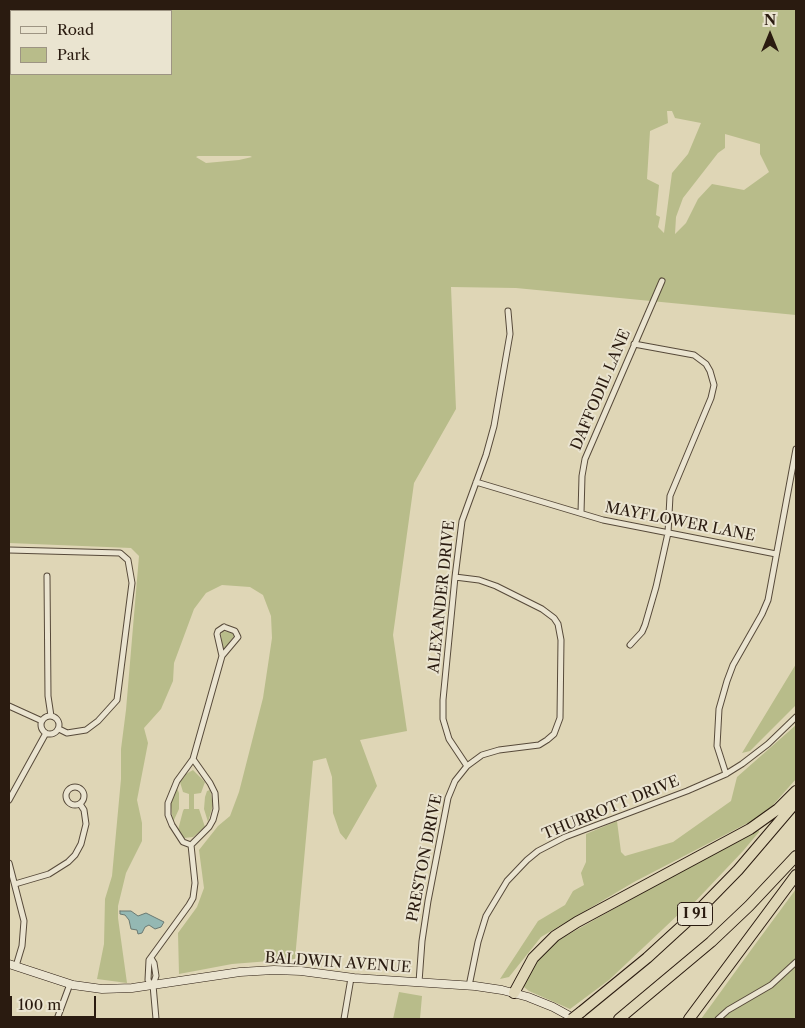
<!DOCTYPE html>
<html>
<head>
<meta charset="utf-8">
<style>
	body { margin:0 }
	#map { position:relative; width:805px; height:1028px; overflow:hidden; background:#dfd6b6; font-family:"Libre Caslon Text",serif }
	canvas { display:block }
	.frame { position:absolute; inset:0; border:10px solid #2a1b10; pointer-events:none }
	.legend { position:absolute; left:10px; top:10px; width:162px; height:65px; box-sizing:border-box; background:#eae4d0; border:1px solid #9d9483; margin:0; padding:6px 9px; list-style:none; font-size:15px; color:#2a1b10 }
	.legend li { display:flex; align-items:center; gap:10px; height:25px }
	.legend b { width:25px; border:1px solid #9d9483 }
	.north { position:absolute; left:745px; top:10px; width:50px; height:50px; -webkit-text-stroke:4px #eae4d0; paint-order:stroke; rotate:0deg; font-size:14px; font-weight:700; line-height:20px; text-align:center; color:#2a1b10 }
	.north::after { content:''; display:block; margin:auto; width:18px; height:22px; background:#2a1b10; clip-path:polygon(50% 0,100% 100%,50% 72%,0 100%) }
	.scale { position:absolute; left:10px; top:996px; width:86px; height:22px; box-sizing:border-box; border:2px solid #2a1b10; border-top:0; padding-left:6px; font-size:15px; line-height:18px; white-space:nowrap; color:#2a1b10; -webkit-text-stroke:4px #eae4d0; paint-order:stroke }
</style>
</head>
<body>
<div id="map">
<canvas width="805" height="1028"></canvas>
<div class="frame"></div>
<ul class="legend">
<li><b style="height:6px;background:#eae4d0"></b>Road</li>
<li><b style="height:14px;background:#b8bc8a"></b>Park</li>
</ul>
<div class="north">N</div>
<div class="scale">100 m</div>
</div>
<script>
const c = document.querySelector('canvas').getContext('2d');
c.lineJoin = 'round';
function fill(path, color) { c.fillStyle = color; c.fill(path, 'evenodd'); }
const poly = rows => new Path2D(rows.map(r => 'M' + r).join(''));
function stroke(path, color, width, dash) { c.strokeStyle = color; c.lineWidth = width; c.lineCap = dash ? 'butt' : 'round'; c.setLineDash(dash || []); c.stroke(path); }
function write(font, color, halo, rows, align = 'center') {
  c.font = font + ' "Libre Caslon Text",serif'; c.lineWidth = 4; c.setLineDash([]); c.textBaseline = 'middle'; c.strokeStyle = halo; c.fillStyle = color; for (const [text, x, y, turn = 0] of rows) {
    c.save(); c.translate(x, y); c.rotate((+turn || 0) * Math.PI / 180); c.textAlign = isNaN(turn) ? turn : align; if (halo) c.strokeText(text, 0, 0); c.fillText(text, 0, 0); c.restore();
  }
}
const green = poly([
	[9,9,796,9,796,315,516,288,451,287,456,409,414,483,393,635,407,731,360,740,377,786,346,840,340,833,333,813,332,777,326,758,313,761,295,959,232,964,179,974,178,933,197,907,204,888,199,850,218,826,230,816,239,792,263,698,272,638,271,616,263,595,250,587,222,585,206,593,194,609,174,663,173,681,161,709,144,728,148,743,137,800,142,823,142,841,126,873,118,906,118,918,127,983,97,979,104,944,105,899,112,876,121,779,121,749,126,710,139,556,131,548,9,543],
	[11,11,171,11,171,74,11,74],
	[667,111,672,111,675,118,701,123,688,154,672,173,664,233,658,227,660,217,656,215,659,185,647,179,650,131,668,123],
	[725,134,760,144,760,154,769,172,744,190,712,184,698,199,686,223,675,234,676,217,683,198,718,153,725,148],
	[198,156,250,156,252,157,239,160,206,163,196,157],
	[223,631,233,633,234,636,223,651,221,634],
	[796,664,796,705,750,751,742,753],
	[796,725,796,779,765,814,634,882,541,937,509,977,500,979,538,921,565,905,573,891,584,885,581,873,586,862,586,834,617,821,621,852,625,856,673,842,731,801,737,777],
	[193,770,205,782,201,793,194,794,194,809,199,809,205,827,193,837,184,838,178,830,183,811,184,809,189,809,189,794,183,792,180,782,186,774],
	[177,788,179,793,179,809,173,822,171,805,172,797],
	[210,790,213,805,208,822,204,809,205,797,207,791],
	[758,828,759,832,743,851,690,907,681,912,609,980,570,1009,529,991,524,987,525,978,544,952,555,942],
	[796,889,796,1019,701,1019,751,950],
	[399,992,422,996,420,1019,393,1019]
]);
const water = poly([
	[120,911,131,911,138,916,146,913,164,922,161,927,155,929,149,925,145,927,142,933,138,934,137,930,131,929,129,920,125,915,120,914,120,911]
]);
const street = poly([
	[476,482,603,520,776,554],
	[581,513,582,476,585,459,662,281],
	[9,550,120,553,128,560,132,583,117,700,98,721,86,730,67,733,59,729],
	[47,576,48,696,51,716],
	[224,627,235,631,238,637,222,656,217,634,218,631,224,627],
	[630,645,642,632,645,625,656,587,668,533,670,496,711,398,714,385,710,371,706,364,694,355,634,344],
	[9,706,42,721],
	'41 725a9 9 0 1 1 18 0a9 9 0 1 1-18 0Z',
	[467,766,449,739,443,719,443,700,455,577,462,521,486,455,494,426,510,334,508,311],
	[726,774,717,746,719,709,727,681,733,665,762,614,768,600,796,449],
	'66 796a9 9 0 1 1 18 0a9 9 0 1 1-18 0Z',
	[9,800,46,733],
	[191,845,183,842,172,825,168,815,168,803,177,781,193,759,222,656],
	[191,845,209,827,213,820,216,809,215,793,210,783,193,759],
	[9,863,24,921,22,946,16,966],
	[15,884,49,874,68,862,75,855,81,844,86,824,84,810,80,804],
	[151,958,154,963,156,976,153,985,156,1019],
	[419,982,422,941,428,901,448,798,455,781,467,766,482,755,499,750,539,745,547,740,554,734,560,718,561,640,558,624,554,618,542,609,496,586,479,580,455,577],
	[152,985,148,980,149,960,189,905,193,898,195,883,191,845],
	[469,986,478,942,486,916,507,881,527,860,538,851,565,837,687,791,726,774,742,764,768,744,796,717],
	[57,1019,70,984],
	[344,1019,351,978],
	[718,1019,728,1010,771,985,796,962]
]);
const secondary = poly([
	[9,964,73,985,102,989,132,988,240,972,274,970,301,971,354,978,475,986,502,990,528,997,553,1007,575,1019]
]);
const highway = poly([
	[514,993,533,958,555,936,577,922,750,829,778,809,796,791],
	[581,1012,647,958,695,914,738,870,796,802],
	[619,1019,711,942,749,906,796,856],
	[689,1019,796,875]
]);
const highwayBridge = poly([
	[572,1019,581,1012]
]);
const shields = [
	[695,914,35]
];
const shieldNames = [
	["I 91",695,914]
];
const streetNames = [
	["DAFFODIL LANE",601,390,-67],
	["MAYFLOWER LANE",680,522,11],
	["ALEXANDER DRIVE",442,597,-84],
	["THURROTT DRIVE",611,808,-22],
	["PRESTON DRIVE",425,858,-79],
	["BALDWIN AVENUE",338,963,4]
];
fill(green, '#b8bc8a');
fill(water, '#94b8b3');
stroke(water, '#6a7972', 1);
stroke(street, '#574a3a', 7);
stroke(secondary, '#2a1b10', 9);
stroke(highway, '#2a1b10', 12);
stroke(street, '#eae4d0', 5);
stroke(secondary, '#eae4d0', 8);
stroke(highway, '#dfd6b6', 10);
stroke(highwayBridge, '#2a1b10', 12, []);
stroke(highwayBridge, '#dfd6b6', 10);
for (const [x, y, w] of shields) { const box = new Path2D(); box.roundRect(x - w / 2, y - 11.5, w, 23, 4); c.fillStyle = '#eae4d0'; c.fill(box); stroke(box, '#2a1b10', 1); }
write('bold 14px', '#2a1b10', null, shieldNames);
write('15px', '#2a1b10', '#eae4d0', streetNames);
</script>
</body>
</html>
